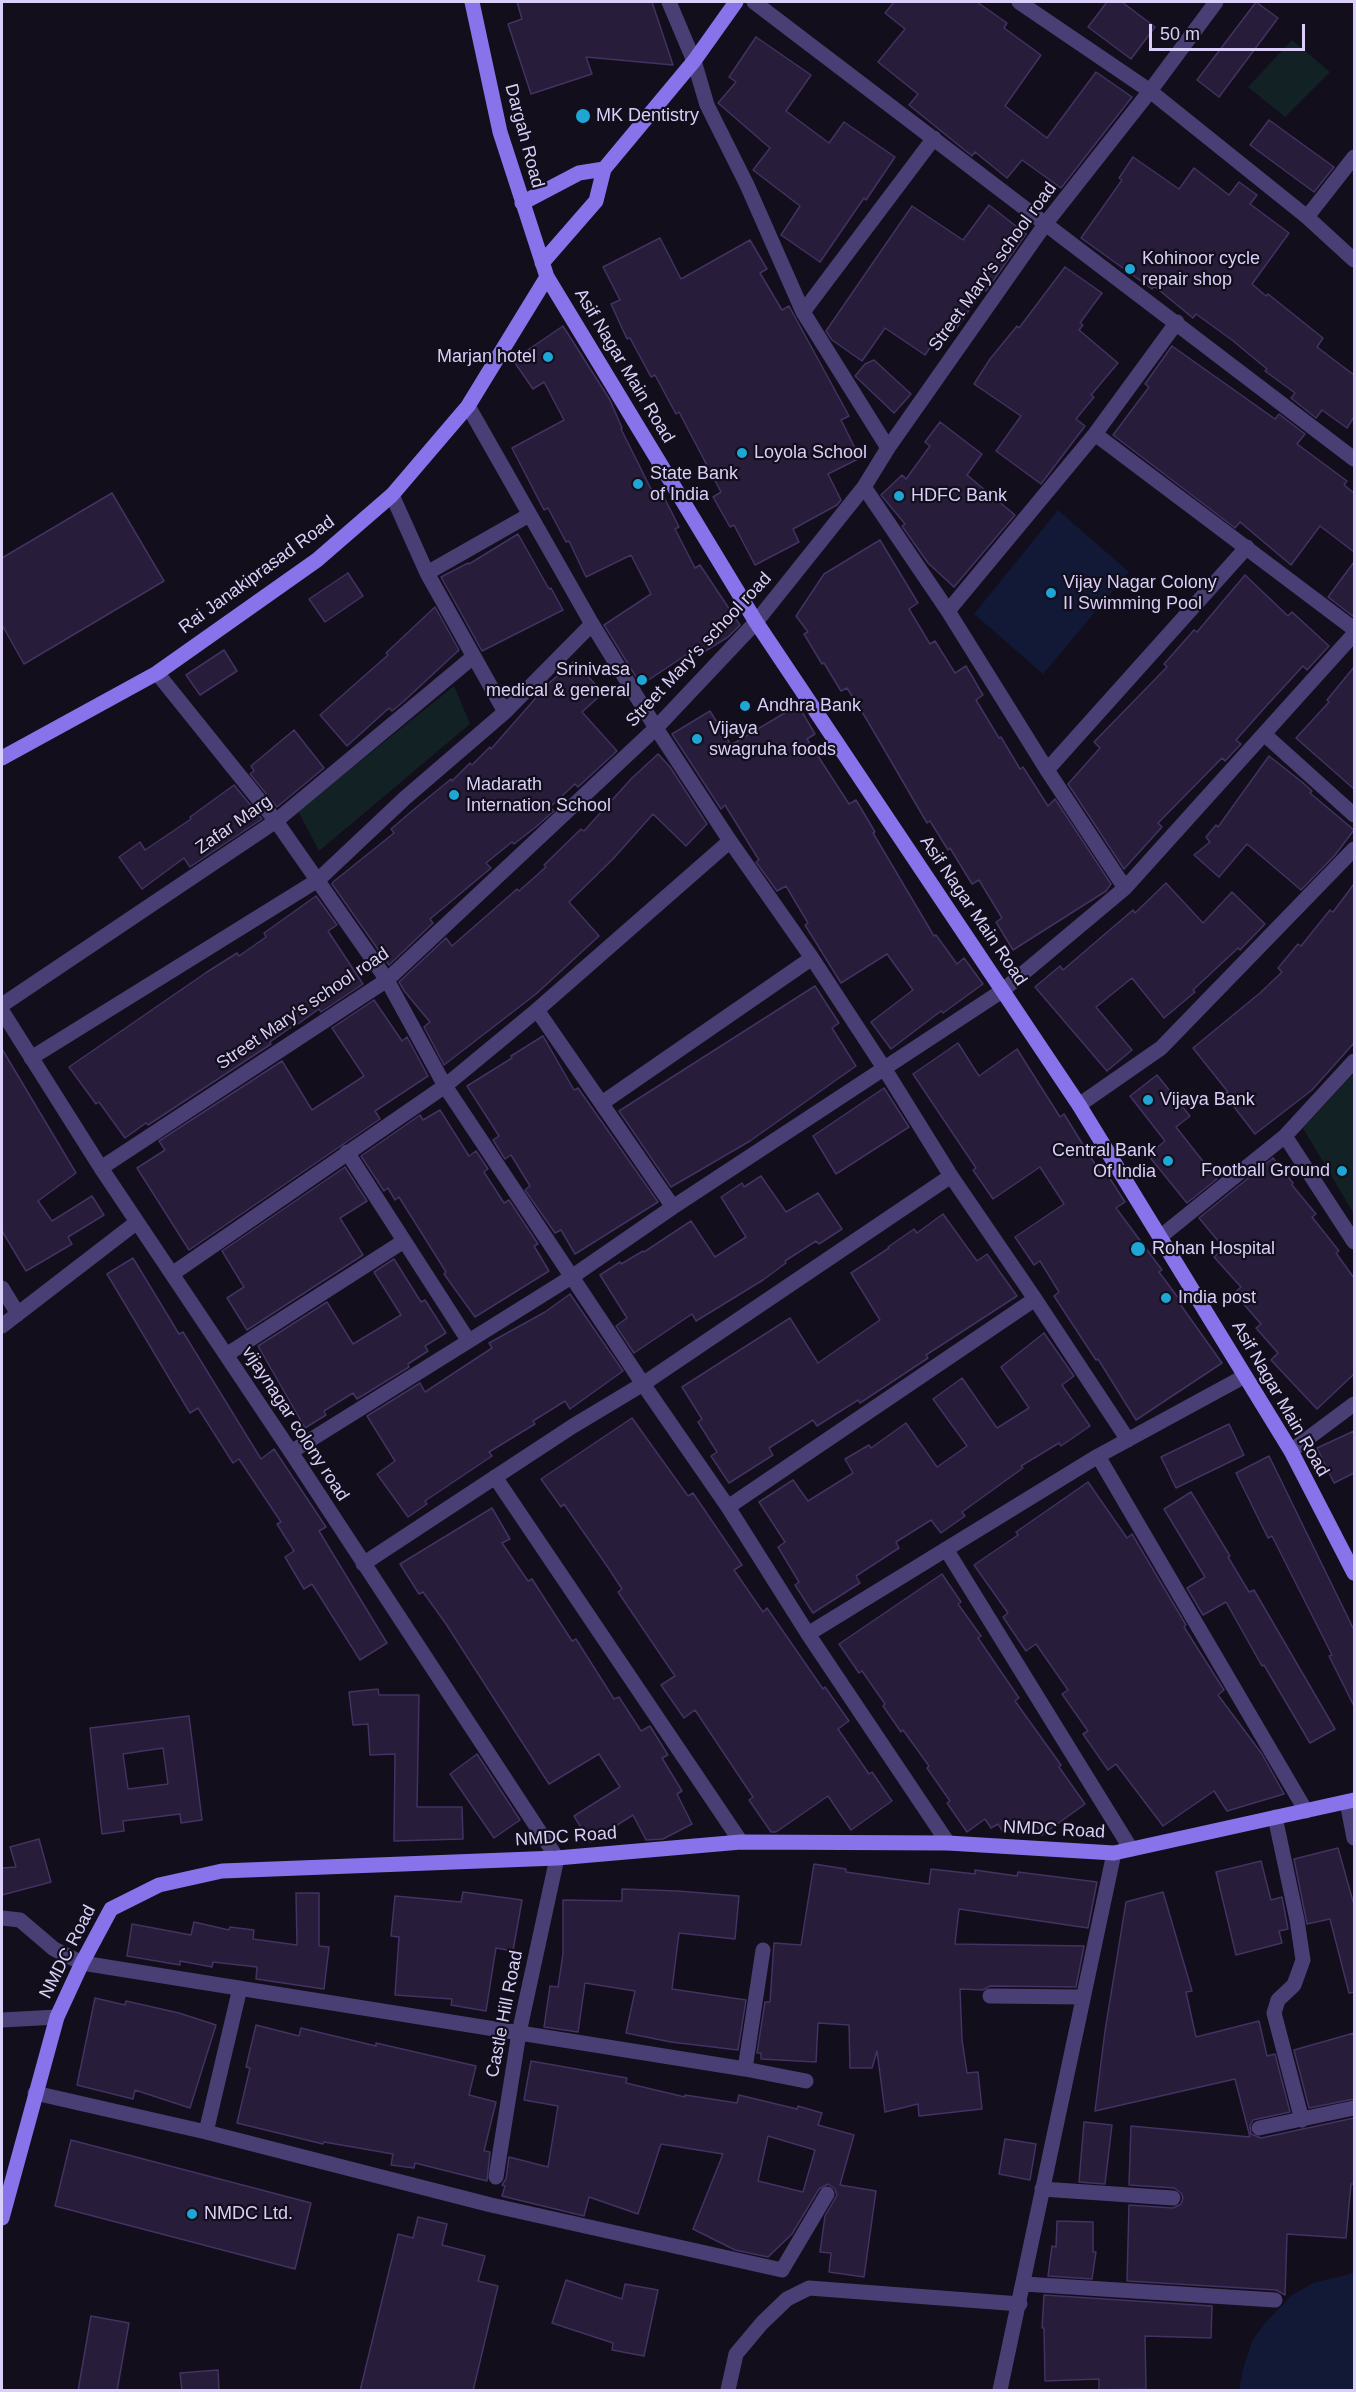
<!DOCTYPE html>
<html>
<head>
<meta charset="utf-8">
<style>
	body { margin:0 }
	#map { position:relative; width:1356px; height:2392px; overflow:hidden; background:#120e1b; font-family:Helvetica,sans-serif }
	canvas { display:block }
	.frame { position:absolute; inset:0; border:3px solid #dacff8; pointer-events:none }
	.scale { position:absolute; left:1149px; top:24px; width:156px; height:27px; box-sizing:border-box; border:3px solid #dacff8; border-top:0; padding-left:8px; font-size:18px; line-height:21px; white-space:nowrap; color:#dacff8; -webkit-text-stroke:4px #120e1b; paint-order:stroke }
</style>
</head>
<body>
<div id="map">
<canvas width="1356" height="2392"></canvas>
<div class="frame"></div>
<div class="scale">50 m</div>
</div>
<script>
const c = document.querySelector('canvas').getContext('2d');
c.lineJoin = 'round';
function fill(path, color) { c.fillStyle = color; c.fill(path, 'evenodd'); }
const poly = rows => new Path2D(rows.map(r => 'M' + r).join(''));
function stroke(path, color, width, dash) { c.strokeStyle = color; c.lineWidth = width; c.lineCap = dash ? 'butt' : 'round'; c.setLineDash(dash || []); c.stroke(path); }
function write(font, color, halo, rows, align = 'center') {
  c.font = font + ' Helvetica,sans-serif'; c.lineWidth = 4.5; c.setLineDash([]); c.textBaseline = 'middle'; c.strokeStyle = halo; c.fillStyle = color; for (const [text, x, y, turn = 0] of rows) {
    c.save(); c.translate(x, y); c.rotate((+turn || 0) * Math.PI / 180); c.textAlign = isNaN(turn) ? turn : align; if (halo) c.strokeText(text, 0, 0); c.fillText(text, 0, 0); c.restore();
  }
}
const green = poly([
	[1292,40,1330,72,1285,117,1248,87],
	[454,686,470,724,319,851,298,811],
	[1354,1073,1354,1214,1303,1128]
]);
const water = poly([
	[1058,510,1129,572,1043,674,974,614],
	[1354,2273,1354,2390,1239,2390,1243,2369,1253,2339,1266,2322,1291,2296,1313,2283]
]);
const building = poly([
	[517,2,652,2,673,65,586,57,592,74,531,94,508,24,522,19,517,2],
	[894,2,977,2,1007,23,1004,28,1041,55,1005,106,1047,138,1096,72,1132,97,1061,188,1022,160,1007,178,975,152,972,156,909,105,918,94,878,62,905,29,885,13,894,2],
	[1107,2,1122,2,1155,27,1131,59,1088,27,1107,2],
	[1256,2,1278,18,1219,97,1197,80,1256,2],
	[756,37,811,75,786,111,829,143,844,122,895,157,866,200,864,198,820,262,781,235,800,206,753,170,770,148,718,103,736,82,729,77,756,37],
	[1269,120,1334,167,1314,192,1250,145,1269,120],
	[1133,157,1179,189,1194,168,1229,195,1239,182,1257,195,1250,204,1289,233,1252,284,1266,296,1268,294,1323,338,1317,347,1354,375,1354,417,1347,428,1322,410,1316,418,1291,398,1295,393,1265,371,1267,369,1232,340,1196,314,1193,318,1154,286,1152,289,1081,238,1122,180,1119,178,1133,157],
	[989,205,1026,234,986,291,984,289,956,329,947,323,925,355,885,328,862,361,832,340,826,331,912,206,963,240,989,205],
	[660,238,681,279,750,240,767,269,760,273,782,310,789,306,849,416,841,420,860,458,828,474,841,500,837,505,793,529,799,542,755,565,734,525,730,527,713,497,721,492,679,412,676,414,655,375,651,377,630,338,627,339,611,304,620,300,603,267,660,238],
	[1065,267,1102,293,1080,323,1083,325,1079,330,1118,363,1091,395,1094,397,1076,419,1085,426,1041,484,996,451,1021,416,974,384,990,359,1017,326,1019,328,1065,267],
	[563,326,610,400,622,428,621,429,657,501,664,497,679,527,675,529,695,568,700,565,740,625,728,637,699,655,695,649,641,685,604,625,651,594,631,555,586,577,569,541,566,542,548,508,544,510,512,448,564,420,544,382,533,389,513,360,563,326],
	[1172,346,1275,419,1279,414,1305,434,1297,444,1347,481,1344,485,1354,493,1354,552,1320,526,1291,565,1240,522,1235,528,1113,435,1149,387,1145,384,1172,346],
	[874,360,911,394,894,413,855,376,865,364,874,360],
	[940,422,982,454,967,475,1015,515,954,587,928,563,902,526,905,524,881,495,902,475,906,479,930,446,925,442,940,422],
	[112,493,164,581,24,664,2,625,2,558,112,493],
	[518,534,549,589,551,588,563,610,482,651,441,577,468,563,469,564,518,534],
	[880,540,918,603,909,609,930,644,935,641,955,673,966,666,983,695,976,700,999,738,1001,737,1020,769,1023,767,1048,806,1055,799,1111,884,1106,891,1013,950,996,922,1002,918,979,880,972,884,950,848,948,850,930,821,927,823,867,720,847,688,841,691,824,663,822,664,804,634,808,632,796,616,824,574,880,540],
	[1354,562,1354,617,1328,597,1354,562],
	[348,573,363,596,325,622,309,599,348,573],
	[1245,575,1288,616,1292,612,1329,646,1307,670,1303,666,1269,703,1236,740,1241,744,1225,761,1222,758,1158,823,1162,827,1124,869,1068,784,1100,748,1094,742,1167,667,1164,664,1194,630,1197,632,1245,575],
	[435,607,459,650,404,701,392,711,389,708,347,746,320,715,388,655,386,653,435,607],
	[224,650,237,671,200,695,186,675,224,650],
	[574,661,603,693,582,712,617,751,578,787,575,784,550,807,554,811,537,826,514,844,512,842,486,863,491,868,430,919,433,923,389,965,332,884,333,882,394,833,391,829,412,811,451,779,452,781,470,763,472,765,490,747,491,749,548,684,574,661],
	[1354,667,1354,789,1296,738,1329,702,1327,700,1354,667],
	[798,705,815,734,807,739,849,804,856,800,875,832,873,833,934,936,936,935,957,964,964,958,983,984,943,1013,941,1011,891,1049,871,1022,913,990,887,954,841,983,805,925,808,923,786,886,777,891,756,862,759,860,725,805,721,809,672,734,710,711,731,745,798,705],
	[294,730,324,768,277,807,250,774,254,771,251,766,294,730],
	[658,754,670,767,707,824,686,846,653,814,613,859,569,902,599,936,536,994,444,1065,424,1027,430,1022,405,992,399,982,446,938,452,946,517,889,519,891,546,867,544,865,581,829,584,831,632,778,658,754],
	[1269,756,1302,782,1312,791,1310,793,1354,830,1335,855,1301,890,1247,844,1219,877,1194,855,1210,842,1206,837,1216,825,1218,827,1269,756],
	[234,785,262,819,190,867,184,858,142,889,119,857,140,842,145,850,191,819,190,817,234,785],
	[1166,883,1203,923,1232,892,1265,924,1240,950,1238,948,1193,990,1195,992,1164,1018,1132,978,1096,1007,1132,1050,1107,1071,1035,987,1060,966,1063,970,1133,910,1135,913,1166,883],
	[1354,884,1354,1043,1312,1090,1255,1134,1224,1094,1228,1092,1193,1048,1260,993,1282,972,1278,968,1298,944,1301,946,1330,910,1333,912,1354,884],
	[316,896,337,925,328,931,363,984,321,1012,319,1009,298,1024,297,1023,270,1042,271,1044,148,1125,146,1123,125,1138,99,1102,96,1104,69,1067,207,972,237,953,239,956,266,937,264,933,316,896],
	[815,986,839,1023,832,1028,856,1066,750,1141,671,1187,619,1111,815,986],
	[374,1000,402,1041,407,1037,428,1076,375,1111,380,1119,189,1250,137,1168,165,1150,159,1141,282,1061,312,1110,364,1076,332,1028,374,1000],
	[543,1036,574,1090,578,1088,658,1202,575,1254,561,1230,555,1233,525,1190,530,1186,511,1155,505,1159,493,1140,499,1136,467,1086,512,1058,511,1056,543,1036],
	[958,1043,979,1076,1017,1049,1060,1117,1064,1114,1103,1177,1107,1174,1125,1202,1116,1208,1162,1270,1159,1272,1182,1303,1180,1304,1222,1363,1136,1420,1098,1359,1096,1360,1054,1296,1059,1292,1040,1261,1034,1265,1015,1237,1064,1204,1040,1167,993,1199,973,1170,976,1168,913,1074,958,1043],
	[2,1049,76,1173,38,1201,52,1221,92,1196,104,1215,68,1237,72,1244,26,1271,2,1231,2,1049],
	[1157,1075,1190,1116,1176,1127,1217,1179,1187,1203,1148,1155,1165,1141,1130,1096,1157,1075],
	[884,1088,909,1127,836,1174,813,1136,884,1088],
	[440,1110,469,1156,476,1151,488,1169,484,1172,504,1203,509,1200,538,1244,534,1246,549,1271,475,1317,444,1274,446,1272,399,1197,395,1200,388,1188,384,1191,361,1156,420,1115,423,1120,440,1110],
	[1273,1158,1293,1183,1292,1185,1316,1214,1312,1217,1339,1251,1336,1253,1354,1278,1354,1374,1317,1409,1271,1360,1278,1353,1256,1328,1261,1324,1234,1293,1241,1287,1214,1257,1224,1248,1199,1218,1273,1158],
	[345,1167,367,1201,340,1218,363,1255,247,1330,227,1298,244,1287,222,1251,345,1167],
	[761,1176,786,1212,818,1193,842,1229,819,1244,816,1241,785,1261,786,1263,763,1280,696,1321,692,1314,634,1353,616,1326,627,1318,600,1275,620,1262,621,1264,643,1251,644,1252,691,1221,715,1257,746,1237,721,1197,742,1183,744,1187,761,1176],
	[943,1214,977,1261,987,1254,1017,1296,926,1355,928,1358,860,1403,858,1400,817,1426,813,1420,769,1448,773,1455,729,1483,711,1456,717,1452,698,1422,702,1419,682,1387,790,1318,818,1363,880,1320,851,1273,889,1248,888,1247,914,1229,917,1233,943,1214],
	[133,1258,179,1334,183,1332,261,1459,274,1449,326,1527,319,1531,387,1643,360,1660,312,1584,304,1589,285,1557,294,1551,277,1524,281,1522,239,1459,233,1463,198,1408,190,1413,107,1274,133,1258],
	[394,1259,421,1302,425,1300,446,1333,425,1346,428,1351,408,1364,409,1367,357,1399,353,1393,324,1411,326,1415,305,1428,258,1346,327,1302,353,1344,401,1315,374,1272,394,1259],
	[570,1294,623,1371,570,1409,565,1401,533,1421,535,1424,489,1452,492,1456,425,1501,427,1504,408,1517,377,1474,395,1461,367,1416,420,1383,425,1392,492,1348,489,1343,545,1312,570,1294],
	[1044,1333,1074,1376,1062,1385,1090,1426,1061,1446,1059,1443,1021,1466,1023,1468,962,1512,965,1516,941,1533,931,1520,896,1542,899,1548,856,1576,860,1583,813,1613,795,1585,799,1582,778,1547,785,1542,759,1502,793,1480,808,1501,853,1473,845,1459,869,1445,871,1448,906,1423,937,1467,967,1446,933,1399,962,1378,997,1428,1029,1408,1001,1367,1044,1333],
	[632,1418,688,1496,693,1493,742,1565,734,1570,763,1612,767,1608,823,1689,825,1687,849,1721,838,1729,869,1774,872,1772,892,1801,851,1830,828,1796,776,1832,771,1832,749,1800,753,1797,695,1710,684,1718,661,1685,675,1676,618,1592,622,1589,607,1566,564,1504,561,1507,541,1479,632,1418],
	[1229,1424,1244,1455,1176,1488,1161,1457,1229,1424],
	[1354,1431,1354,1473,1334,1483,1317,1448,1354,1431],
	[1269,1456,1354,1630,1354,1706,1329,1656,1332,1655,1272,1536,1268,1538,1236,1473,1269,1456],
	[1088,1482,1127,1538,1132,1534,1186,1625,1184,1627,1224,1690,1218,1695,1262,1754,1284,1794,1227,1811,1214,1791,1163,1826,1116,1764,1108,1770,1083,1734,1088,1731,1062,1694,1068,1690,1036,1644,1026,1651,1003,1617,1008,1613,974,1565,1018,1535,1016,1532,1088,1482],
	[1191,1492,1230,1556,1228,1557,1249,1592,1254,1590,1335,1729,1310,1743,1264,1665,1262,1666,1226,1602,1203,1615,1187,1588,1205,1577,1164,1509,1191,1492],
	[492,1508,510,1539,502,1543,528,1581,532,1579,572,1641,576,1639,614,1699,619,1697,641,1731,650,1726,668,1755,662,1758,682,1791,677,1794,692,1824,663,1839,646,1840,633,1815,590,1842,574,1816,620,1787,599,1754,549,1784,446,1624,423,1592,419,1594,400,1564,492,1508],
	[942,1574,961,1602,958,1604,981,1636,978,1638,1019,1698,1015,1701,1061,1765,1059,1767,1085,1804,1042,1835,1034,1822,1018,1833,1013,1827,1004,1833,998,1824,991,1828,985,1819,967,1832,947,1803,950,1801,927,1768,929,1766,903,1730,901,1732,883,1706,885,1704,862,1671,859,1673,839,1644,942,1574],
	[378,1689,379,1695,419,1695,417,1807,462,1807,463,1839,394,1841,395,1754,370,1755,368,1724,353,1725,349,1692,378,1689],
	[189,1716,202,1820,181,1823,180,1814,123,1821,124,1831,102,1834,90,1728,189,1716],
	[163,1748,168,1784,128,1789,123,1754,163,1748],
	[477,1754,520,1820,494,1838,450,1774,477,1754],
	[39,1839,51,1882,2,1895,2,1868,16,1867,10,1847,39,1839],
	[1338,1848,1354,1905,1354,1992,1349,1993,1330,1919,1307,1924,1294,1859,1338,1848],
	[1261,1861,1271,1900,1282,1897,1288,1929,1279,1931,1282,1943,1236,1955,1216,1872,1261,1861],
	[814,1864,846,1869,846,1872,929,1884,931,1869,975,1874,975,1870,1017,1876,1018,1872,1097,1882,1088,1928,959,1909,955,1944,1084,1946,1076,1987,990,1986,983,1990,960,1989,962,2040,967,2073,978,2072,982,2109,919,2116,918,2104,885,2112,877,2051,872,2068,850,2068,849,2025,818,2023,816,2062,761,2059,761,2053,757,2053,765,2002,770,2002,774,1943,801,1945,814,1864],
	[622,1889,678,1891,739,1896,735,1939,679,1933,672,1989,746,2000,738,2050,671,2042,626,2033,635,1991,585,1983,578,2032,544,2027,550,1986,558,1987,563,1954,563,1900,622,1901,622,1889],
	[463,1892,522,1900,513,1951,496,1948,486,2011,451,2005,452,1999,395,1995,399,1937,391,1936,395,1896,461,1902,463,1892],
	[1163,1892,1192,1991,1186,1992,1196,2037,1259,2021,1267,2056,1275,2054,1290,2112,1253,2120,1250,2126,1251,2134,1261,2138,1354,2118,1354,2184,1351,2184,1346,2238,1287,2234,1285,2295,1276,2290,1127,2281,1129,2205,1173,2208,1181,2204,1183,2198,1181,2193,1174,2188,1129,2185,1131,2126,1250,2137,1235,2079,1095,2111,1105,2031,1126,1902,1163,1892],
	[296,1893,319,1893,319,1946,329,1947,324,1989,256,1979,257,1967,213,1962,212,1967,180,1961,180,1965,127,1956,132,1924,191,1935,194,1922,229,1930,230,1927,254,1930,253,1939,297,1945,296,1893],
	[95,1998,125,2005,126,2001,179,2013,216,2025,190,2108,135,2090,133,2099,77,2085,95,1998],
	[256,2025,299,2036,301,2028,376,2046,376,2043,476,2066,469,2095,496,2102,484,2151,490,2152,487,2181,415,2163,414,2168,391,2165,393,2154,324,2142,323,2144,237,2123,250,2068,246,2067,256,2025],
	[1354,2033,1354,2099,1309,2108,1294,2050,1354,2033],
	[531,2061,627,2078,626,2083,685,2097,685,2095,737,2103,739,2095,797,2109,798,2106,822,2113,818,2125,854,2135,840,2185,876,2191,864,2277,829,2272,831,2253,820,2252,825,2216,837,2195,835,2189,828,2184,819,2189,792,2234,768,2257,735,2250,693,2229,723,2154,661,2144,638,2214,589,2197,584,2216,502,2196,505,2186,502,2185,506,2179,509,2157,548,2167,558,2106,524,2100,531,2061],
	[768,2136,815,2150,803,2192,758,2181,768,2136],
	[1084,2122,1112,2125,1105,2184,1079,2182,1084,2122],
	[1005,2139,1036,2144,1030,2180,999,2174,1005,2139],
	[71,2140,311,2203,295,2269,55,2206,71,2140],
	[418,2217,447,2224,442,2245,485,2256,478,2281,498,2286,473,2391,360,2391,398,2234,413,2238,418,2217],
	[1057,2221,1093,2222,1093,2252,1096,2252,1092,2279,1048,2276,1052,2246,1056,2247,1057,2221],
	[566,2280,622,2299,625,2284,658,2290,644,2356,612,2350,613,2343,552,2323,566,2280],
	[1044,2295,1212,2306,1211,2338,1145,2336,1146,2389,1099,2390,1099,2379,1045,2381,1044,2328,1042,2328,1044,2295],
	[91,2316,129,2323,117,2391,78,2391,91,2316],
	[218,2370,219,2391,182,2391,180,2373,218,2370]
]);
const street = poly([
	[669,2,694,61,707,105,747,185,803,312,888,448],
	[754,2,1354,459],
	[1019,2,1150,91,1307,217,1354,260],
	[1307,217,1354,157],
	[803,312,934,138],
	[468,406,592,624,656,728,730,841,812,958,884,1068,951,1176,1035,1299,1128,1440],
	[1095,434,1354,629],
	[864,487,948,611,1047,770,1125,888],
	[392,495,427,573,505,712],
	[427,573,529,515],
	[948,611,1095,434,1177,322],
	[157,673,276,821,387,980,445,1086,643,1384,728,1507,808,1634,948,1843],
	[1264,734,1354,815],
	[1047,770,1247,547],
	[2,1005,276,821,473,657],
	[537,1010,673,1207],
	[2,1011,101,1168,291,1452,557,1858,519,2033,496,2177],
	[31,1058,318,880,405,798,505,712,592,624],
	[602,1103,812,958],
	[1079,1105,1161,1048,1354,849],
	[1285,1136,1354,1242],
	[347,1152,468,1340],
	[101,1168,387,980,656,728,756,622,864,487,888,448,1046,223,1150,91,1216,2],
	[1160,1237,1285,1136,1354,1061],
	[172,1274,445,1086,537,1010,730,841],
	[2,1288,18,1314],
	[2,1326,137,1222],
	[226,1355,404,1241],
	[1291,1451,1354,1404],
	[291,1452,573,1276,673,1207,1002,991,1125,888,1354,634],
	[1098,1456,1306,1811],
	[495,1477,741,1842],
	[728,1507,1035,1299],
	[946,1549,1131,1849],
	[363,1564,573,1426,643,1384,951,1176],
	[808,1634,1098,1456,1245,1376],
	[1347,1802,1354,1838],
	[1275,1817,1297,1920,1303,1960,1294,1985,1278,2000,1274,2013,1302,2120],
	[2,1918,20,1920,54,1949,82,1963,745,2069,806,2081],
	[990,1996,1082,1997],
	[2,2020,57,2017],
	[745,2069,763,1950],
	[35,2093,206,2132,491,2205,782,2270,827,2194],
	[1259,2128,1354,2108],
	[206,2132,240,1988],
	[1042,2189,1173,2198],
	[1024,2284,1275,2300],
	[728,2390,736,2354,762,2323,787,2299,809,2288,1020,2304],
	[1000,2390,1114,1853]
]);
const secondary = poly([
	[472,2,500,132,547,277,756,622,1079,1105,1291,1451,1354,1573],
	[522,203,579,173,604,169],
	[542,263,596,201,604,169,694,61,736,2],
	[2,758,157,673,317,560,392,495,468,406,547,277],
	[2,2218,57,2017,82,1963,111,1909,159,1885,222,1871,557,1858,741,1842,948,1843,1114,1853,1354,1800]
]);
const markers = [
	[583,116,8,"#1ea7d5"],
	[1130,269,6,"#1ea7d5"],
	[548,357,6,"#1ea7d5"],
	[742,453,6,"#1ea7d5"],
	[638,484,6,"#1ea7d5"],
	[899,496,6,"#1ea7d5"],
	[1051,593,6,"#1ea7d5"],
	[642,680,6,"#1ea7d5"],
	[745,706,6,"#1ea7d5"],
	[697,739,6,"#1ea7d5"],
	[454,795,6,"#1ea7d5"],
	[1148,1100,6,"#1ea7d5"],
	[1168,1161,6,"#1ea7d5"],
	[1342,1171,6,"#1ea7d5"],
	[1138,1249,8,"#1ea7d5"],
	[1166,1298,6,"#1ea7d5"],
	[192,2214,6,"#1ea7d5"]
];
const poiNames = [
	["MK Dentistry",596,116],
	["Kohinoor cycle",1142,259],
	["repair shop",1142,280],
	["Marjan hotel",536,357,"right"],
	["Loyola School",754,453],
	["State Bank",650,474],
	["of India",650,495],
	["HDFC Bank",911,496],
	["Vijay Nagar Colony",1063,583],
	["II Swimming Pool",1063,604],
	["Srinivasa",630,670,"right"],
	["medical & general",630,691,"right"],
	["Andhra Bank",757,706],
	["Vijaya",709,729],
	["swagruha foods",709,750],
	["Madarath",466,785],
	["Internation School",466,806],
	["Vijaya Bank",1160,1100],
	["Central Bank",1156,1151,"right"],
	["Of India",1156,1172,"right"],
	["Football Ground",1330,1171,"right"],
	["Rohan Hospital",1152,1249],
	["India post",1178,1298],
	["NMDC Ltd.",204,2214]
];
const streetNames = [
	["Dargah Road",524,136,75],
	["Street Mary's school road",993,267,-54],
	["Asif Nagar Main Road",624,366,59],
	["Rai Janakiprasad Road",257,575,-36],
	["Street Mary's school road",699,650,-47],
	["Zafar Marg",234,825,-35],
	["Asif Nagar Main Road",973,911,56],
	["Street Mary's school road",303,1009,-34],
	["Asif Nagar Main Road",1280,1399,60],
	["vijaynagar colony road",295,1424,57],
	["NMDC Road",1054,1830,3],
	["NMDC Road",566,1837,-4],
	["NMDC Road",68,1952,-63],
	["Castle Hill Road",505,2014,-79]
];
fill(green, '#122224');
fill(water, '#111937');
fill(building, '#271c39');
stroke(building, '#433262', 1.5);
stroke(street, '#493f74', 15);
stroke(secondary, '#8873eb', 15);
for (const [x, y, r, color] of markers) { const dot = new Path2D(); dot.arc(x, y, r, 0, 2 * Math.PI); c.fillStyle = color; c.fill(dot); stroke(dot, '#120e1b', 2); }
write('18px', '#dacff8', '#120e1b', poiNames, 'left');
write('18px', '#dacff8', '#120e1b', streetNames);
</script>
</body>
</html>
